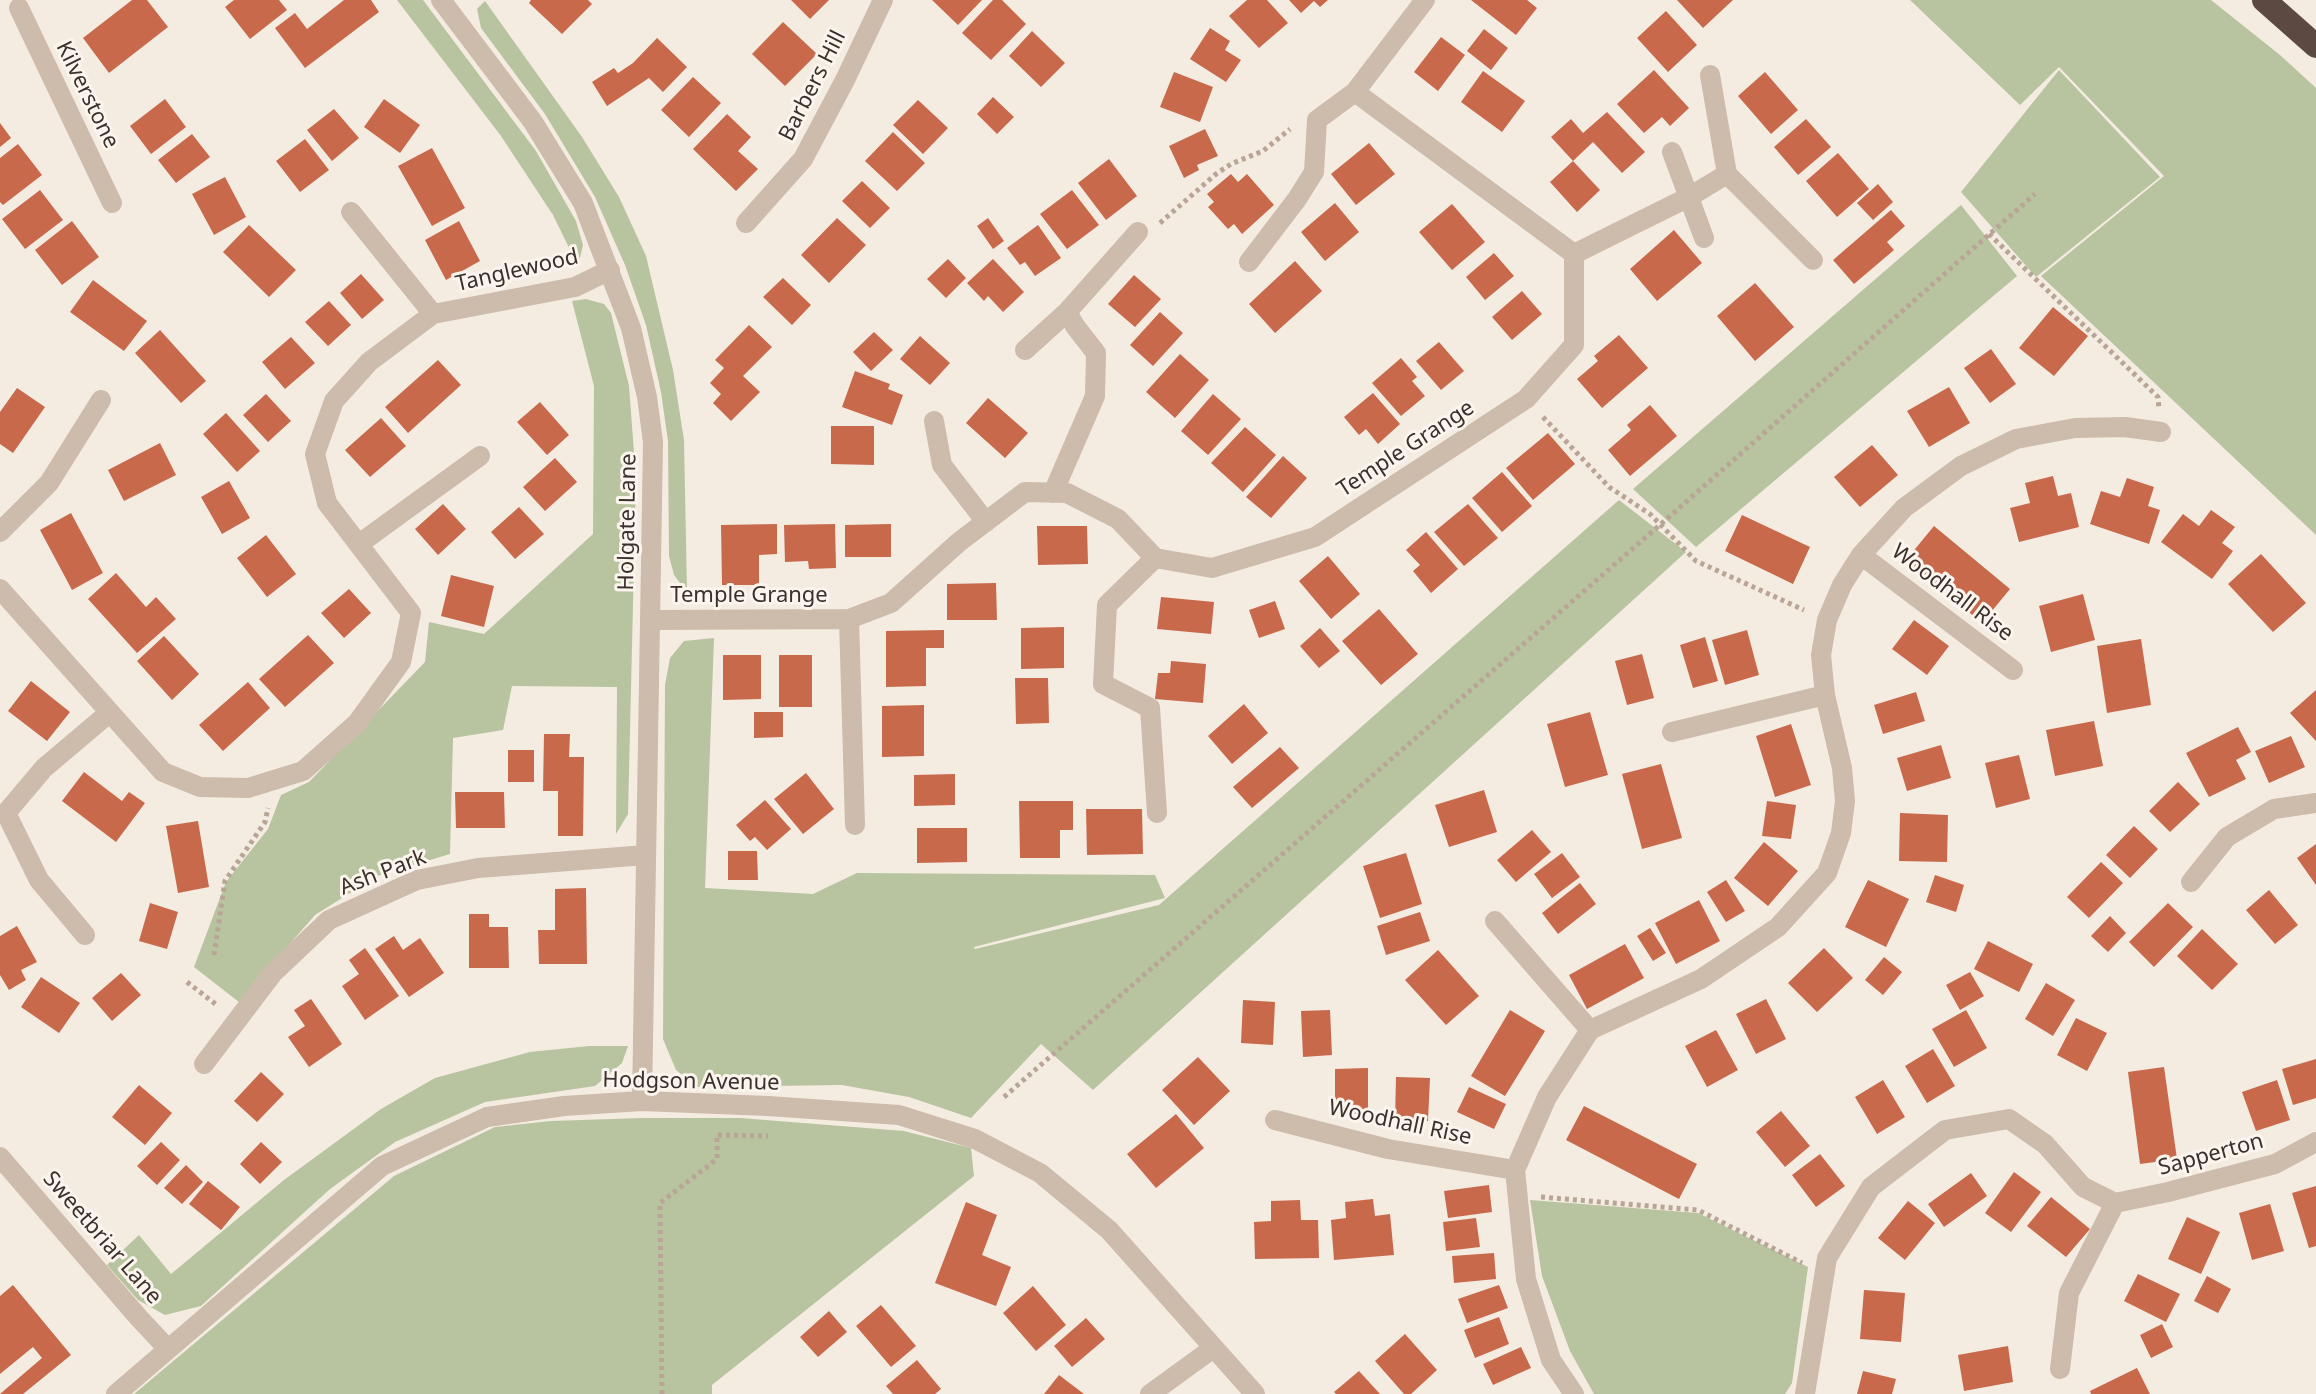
<!DOCTYPE html>
<html>
<head>
<meta charset="utf-8">
<style>
	body { margin:0 }
	canvas { display:block; background:#f4ebe1 }
</style>
</head>
<body>
<canvas width="2316" height="1394"></canvas>
<script>
const c = document.querySelector('canvas').getContext('2d');
c.lineJoin = 'round';
function fill(path, color) { c.fillStyle = color; c.fill(path, 'evenodd'); }
const poly = rows => new Path2D(rows.map(r => 'M' + r).join(''));
function stroke(path, color, width, dash) { c.strokeStyle = color; c.lineWidth = width; c.lineCap = dash ? 'butt' : 'round'; c.setLineDash(dash || []); c.stroke(path); }
function write(font, color, halo, rows, align = 'center') {
  c.font = font + ' "Noto Sans",sans-serif'; c.lineWidth = 6; c.setLineDash([]); c.textBaseline = 'middle'; c.strokeStyle = halo; c.fillStyle = color; for (const [text, x, y, turn = 0] of rows) {
    c.save(); c.translate(x, y); c.rotate((+turn || 0) * Math.PI / 180); c.textAlign = isNaN(turn) ? turn : align; if (halo) c.strokeText(text, 0, 0); c.fillText(text, 0, 0); c.restore();
  }
}
const green = poly([
	[397,0,423,0,536,151,576,221,583,245,578,266,553,215,501,136],
	[1910,0,2211,0,2280,55,2316,88,2316,535,2041,276,2164,176,2059,67,2020,105],
	[485,1,582,137,619,197,646,256,673,370,684,440,687,592,674,575,669,556,668,441,661,392,646,325,625,265,595,197,545,114,481,28,477,9],
	[2059,70,2160,177,2036,277,1961,192],
	[1961,205,2017,276,1696,547,1633,489],
	[586,299,604,304,611,313,629,386,636,479,628,814,616,834,617,687,512,686,503,730,453,738,450,854,377,876,315,915,239,1002,194,967,226,882,268,829,281,795,309,782,425,662,429,622,484,634,593,534,594,386,572,301],
	[1619,500,1686,552,1093,1090,1041,1044,971,1118,909,1097,842,1085,697,1087,676,1070,663,1039,665,685,670,658,684,641,714,638,705,888,813,894,857,873,1155,875,1165,898,974,947,975,949,1159,905],
	[589,1046,628,1046,622,1063,595,1086,485,1102,395,1142,330,1189,201,1306,165,1315,138,1300,107,1265,139,1235,171,1274,284,1180,381,1109,435,1078,530,1052],
	[642,1118,740,1118,904,1131,971,1148,974,1176,712,1385,712,1394,134,1394,394,1176,495,1127,551,1121],
	[1530,1200,1698,1213,1808,1267,1792,1383,1785,1394,1594,1394,1570,1351,1542,1276]
]);
const building = poly([
	[132,0,147,0,168,27,109,73,83,38],
	[234,0,279,0,287,10,250,39,225,7],
	[344,0,371,0,379,12,305,68,275,28,295,13,307,29],
	[531,0,588,0,592,4,562,34,529,3],
	[791,0,829,0,810,19],
	[932,0,982,0,958,25],
	[993,0,1002,0,1026,24,991,60,962,33],
	[1247,0,1267,0,1288,23,1259,48,1229,16],
	[1289,0,1328,0,1320,7,1314,1,1301,13],
	[1471,0,1527,0,1537,8,1516,35],
	[1677,0,1733,0,1703,28],
	[1666,11,1697,45,1668,72,1637,38],
	[783,22,817,54,785,86,752,54],
	[1210,28,1230,41,1225,50,1241,60,1226,82,1190,59],
	[1484,29,1508,48,1491,70,1467,51],
	[1032,31,1065,63,1041,87,1009,56],
	[1441,37,1465,55,1438,91,1414,72],
	[657,38,687,67,663,92,649,78,607,106,592,82,614,68,618,73,633,63],
	[1654,70,1689,108,1670,126,1662,117,1644,133,1617,104],
	[1483,71,1525,101,1502,132,1461,102],
	[1174,72,1213,87,1200,122,1160,107],
	[1765,72,1798,110,1771,134,1738,96],
	[693,77,721,103,689,137,661,110],
	[993,97,1014,117,997,134,977,114],
	[165,99,186,127,151,154,130,126],
	[384,99,420,125,400,153,364,127],
	[918,100,948,128,923,154,893,125],
	[334,109,359,138,332,161,307,130],
	[1607,112,1645,152,1622,173,1593,142,1573,161,1551,137,1571,119,1583,133],
	[727,114,751,137,738,151,758,169,736,191,693,149],
	[1806,119,1831,147,1798,175,1774,147],
	[0,123,11,138,0,147],
	[1205,129,1218,156,1197,165,1199,170,1184,178,1169,146],
	[893,132,925,163,897,191,865,161],
	[192,134,210,157,176,183,158,160],
	[305,139,329,170,300,192,276,161],
	[1369,143,1395,174,1356,205,1331,174],
	[18,144,42,175,3,205,0,202,0,158],
	[432,148,465,208,432,226,398,166],
	[1838,153,1869,189,1837,217,1806,181],
	[1109,159,1137,196,1106,220,1078,183],
	[1573,161,1600,190,1577,212,1550,182],
	[1231,174,1238,182,1247,174,1274,205,1242,234,1234,224,1228,229,1208,207,1214,202,1207,194],
	[225,177,246,217,214,235,192,194],
	[862,181,890,208,870,228,842,201],
	[1878,184,1893,202,1873,220,1857,203],
	[40,190,63,220,25,249,2,219],
	[1072,190,1099,225,1067,249,1040,214],
	[1335,203,1359,232,1325,261,1301,232],
	[1452,204,1485,242,1452,270,1419,232],
	[1891,210,1905,226,1887,242,1894,250,1854,284,1833,260],
	[837,218,866,245,829,283,801,255],
	[988,218,1004,241,993,249,977,226],
	[72,221,99,257,62,285,35,250],
	[459,221,480,261,446,280,425,240],
	[249,225,296,270,269,297,223,252],
	[1038,225,1061,258,1035,276,1025,262,1020,265,1007,248],
	[1674,230,1702,263,1657,301,1630,269],
	[1494,253,1514,276,1485,300,1466,277],
	[948,259,966,278,946,298,927,279],
	[993,259,1024,292,1003,312,988,296,984,301,967,283],
	[1295,261,1322,291,1275,333,1249,304],
	[361,274,384,300,362,319,340,293],
	[1134,275,1161,299,1135,327,1108,304],
	[783,278,811,305,792,325,763,297],
	[93,280,147,321,124,351,70,312],
	[1755,283,1794,327,1755,361,1717,316],
	[1522,291,1542,314,1512,340,1492,317],
	[329,301,351,325,328,346,305,322],
	[2053,307,2088,336,2054,376,2019,348],
	[1160,312,1183,333,1153,366,1130,345],
	[749,325,772,347,743,376,760,392,731,421,713,403,721,394,710,383,724,368,715,360],
	[160,330,206,381,181,403,135,353],
	[874,332,893,350,871,371,853,352],
	[1619,335,1648,368,1602,408,1577,379,1598,361,1594,356],
	[920,336,950,363,930,385,900,359],
	[291,337,315,363,285,389,262,362],
	[1439,342,1464,371,1441,390,1416,361],
	[1991,349,2016,384,1990,403,1964,368],
	[1180,354,1209,380,1175,418,1146,392],
	[1401,358,1417,377,1412,381,1425,396,1401,416,1372,383],
	[438,360,461,385,408,433,385,407],
	[855,371,890,384,888,389,903,395,892,425,842,407],
	[1949,387,1970,423,1929,447,1907,411],
	[17,388,45,407,13,453,0,444,0,412],
	[1373,393,1400,424,1378,444,1366,429,1359,435,1344,417],
	[266,394,291,421,268,442,243,415],
	[1213,394,1241,419,1208,455,1181,431],
	[988,398,1028,433,1005,458,966,423],
	[540,402,569,435,547,455,517,422],
	[1650,405,1677,436,1630,476,1608,450,1631,430,1627,425],
	[226,413,260,451,237,472,203,434],
	[381,418,406,446,370,477,345,450],
	[831,426,874,426,874,465,831,464],
	[1245,427,1276,455,1243,492,1211,463],
	[1548,433,1575,464,1533,500,1506,468],
	[160,443,176,475,124,501,108,470],
	[1872,445,1898,475,1860,507,1834,477],
	[1283,456,1307,478,1271,518,1246,497],
	[555,458,577,482,545,511,523,487],
	[1502,472,1532,506,1502,532,1472,498],
	[2053,476,2058,496,2071,493,2079,527,2019,542,2010,508,2030,503,2025,483],
	[2127,478,2154,487,2148,506,2160,510,2149,544,2090,524,2101,491,2120,497],
	[229,481,250,518,222,534,201,497],
	[443,504,466,529,438,555,415,529],
	[1468,504,1498,538,1464,566,1434,532],
	[519,507,544,534,515,559,491,532],
	[2211,510,2235,527,2222,543,2233,551,2212,579,2161,542,2183,514,2199,526],
	[71,513,103,573,72,590,40,530],
	[1742,515,1810,547,1793,584,1725,551],
	[777,524,777,554,759,555,759,585,722,585,721,525],
	[835,524,836,568,809,569,808,561,785,562,784,525],
	[891,524,891,557,845,557,845,525],
	[1037,526,1087,526,1088,564,1038,565],
	[1934,526,2010,589,1982,623,1906,560],
	[1426,532,1458,569,1431,593,1413,571,1420,565,1406,550],
	[266,535,296,574,267,597,237,558],
	[2261,554,2306,603,2273,632,2228,584],
	[1328,556,1360,594,1331,619,1299,581],
	[116,573,146,607,156,597,176,619,137,653,88,599],
	[451,575,494,586,484,627,441,616],
	[996,583,997,620,947,620,947,584],
	[349,589,371,613,344,638,321,613],
	[2083,594,2095,640,2051,652,2039,606],
	[1161,597,1214,602,1211,634,1157,629],
	[1275,601,1285,629,1259,638,1249,610],
	[1379,609,1418,654,1381,685,1342,641],
	[1914,620,1949,646,1927,675,1892,649],
	[1064,627,1064,668,1021,669,1021,628],
	[1320,628,1340,651,1319,668,1300,646],
	[944,630,944,648,926,648,926,686,886,687,886,631],
	[1747,630,1759,675,1725,685,1712,640],
	[308,635,334,663,285,707,259,679],
	[164,636,199,674,172,700,137,661],
	[1705,637,1718,681,1693,688,1680,645],
	[2141,639,2151,705,2107,713,2097,646],
	[1642,654,1654,698,1627,705,1615,661],
	[723,655,761,655,761,699,723,700],
	[779,655,812,655,812,707,779,707],
	[1171,661,1206,664,1203,703,1155,699,1158,673,1170,673],
	[1015,678,1048,678,1049,723,1016,724],
	[31,681,70,712,47,741,8,711],
	[248,682,270,708,223,751,199,725],
	[2316,690,2316,741,2290,713],
	[1916,692,1925,721,1883,734,1874,705],
	[1244,704,1268,733,1232,764,1208,736],
	[924,705,924,756,882,757,882,706],
	[754,712,783,712,783,737,754,738],
	[1590,712,1608,775,1565,787,1547,724],
	[2094,721,2103,766,2055,776,2046,730],
	[1791,724,1811,785,1775,797,1756,736],
	[2238,727,2251,752,2236,760,2246,779,2209,797,2186,753],
	[544,734,570,734,569,757,584,757,583,836,558,836,558,791,543,791],
	[2291,736,2305,767,2269,783,2255,751],
	[1941,745,1951,778,1907,791,1897,758],
	[1280,747,1299,768,1252,808,1233,787],
	[508,750,534,750,534,782,508,782],
	[2019,755,2030,799,1996,808,1985,763],
	[1661,764,1682,838,1642,849,1622,774],
	[84,772,122,801,129,792,145,803,116,842,62,801],
	[806,773,834,809,803,834,774,799],
	[955,774,955,805,914,806,914,775],
	[2178,782,2200,804,2170,832,2149,811],
	[1484,790,1497,832,1449,847,1435,805],
	[455,792,504,792,505,828,456,828],
	[765,800,791,829,767,850,755,837,750,841,736,825],
	[1019,801,1073,801,1073,830,1060,830,1060,858,1020,858],
	[1767,801,1796,805,1791,839,1762,836],
	[1086,809,1142,809,1143,854,1087,855],
	[1900,813,1948,815,1947,862,1899,861],
	[198,821,209,887,178,893,166,826],
	[2134,826,2158,849,2130,878,2106,855],
	[917,828,967,828,967,862,917,863],
	[1532,830,1551,852,1516,882,1497,860],
	[1764,842,1798,871,1768,906,1734,878],
	[2316,844,2316,885,2297,858],
	[728,851,757,851,758,880,728,880],
	[1406,853,1422,904,1380,918,1363,866],
	[1562,853,1580,877,1552,898,1534,874],
	[2101,862,2123,883,2089,918,2067,897],
	[1935,875,1964,885,1956,912,1926,902],
	[1726,880,1745,911,1726,922,1707,892],
	[1868,880,1909,899,1886,947,1845,927],
	[1580,883,1596,904,1558,934,1542,913],
	[586,888,587,964,539,964,538,930,555,930,555,889],
	[2269,890,2298,925,2275,944,2246,910],
	[1699,900,1720,941,1676,964,1655,923],
	[150,903,178,912,167,949,139,941],
	[2168,903,2193,927,2154,967,2129,942],
	[1420,912,1430,941,1386,955,1377,926],
	[469,914,489,914,489,927,508,927,509,968,469,968],
	[2110,916,2126,933,2108,952,2091,936],
	[17,926,37,962,21,970,26,980,9,990,0,975,0,936],
	[1650,928,1666,953,1653,961,1637,936],
	[2202,929,2238,964,2212,990,2177,956],
	[394,936,403,950,420,938,444,973,409,997,375,949],
	[1988,941,2033,964,2019,992,1974,969],
	[1625,944,1644,978,1587,1009,1569,975],
	[365,948,399,996,365,1020,342,986,359,974,349,960],
	[1824,948,1853,978,1817,1012,1788,983],
	[1438,950,1479,996,1446,1025,1405,980],
	[1884,957,1902,972,1883,995,1865,980],
	[1970,972,1984,996,1960,1010,1946,985],
	[121,973,141,995,112,1021,92,998],
	[41,977,80,1003,59,1033,21,1007],
	[2046,983,2075,1000,2053,1036,2025,1019],
	[311,999,342,1044,309,1067,288,1037,305,1026,294,1010],
	[1766,999,1786,1039,1756,1054,1736,1014],
	[1243,1000,1275,1002,1273,1045,1241,1043],
	[1330,1010,1332,1055,1303,1057,1301,1011],
	[1510,1010,1545,1031,1505,1096,1471,1076],
	[1966,1010,1987,1048,1954,1067,1932,1029],
	[2076,1018,2107,1033,2087,1071,2057,1055],
	[1716,1030,1738,1070,1707,1087,1685,1046],
	[1933,1049,1955,1086,1927,1103,1905,1066],
	[1198,1057,1230,1091,1194,1125,1162,1090],
	[2316,1059,2316,1098,2293,1105,2282,1069],
	[2164,1067,2177,1159,2140,1164,2128,1072],
	[1368,1068,1368,1114,1335,1114,1335,1069],
	[261,1072,284,1094,257,1122,234,1101],
	[1396,1077,1430,1078,1428,1121,1395,1121],
	[1883,1080,1905,1117,1877,1134,1855,1097],
	[2277,1080,2290,1120,2256,1131,2242,1092],
	[139,1085,172,1113,145,1145,112,1117],
	[1469,1087,1506,1104,1494,1129,1457,1112],
	[1584,1106,1697,1164,1679,1199,1566,1140],
	[1781,1111,1810,1146,1785,1167,1756,1132],
	[1176,1114,1204,1148,1156,1188,1127,1154],
	[161,1142,180,1160,157,1185,137,1166],
	[261,1142,282,1162,260,1184,240,1164],
	[1820,1154,1845,1186,1816,1207,1792,1175],
	[186,1165,203,1182,182,1204,164,1188],
	[2014,1172,2041,1192,2011,1232,1985,1213],
	[1971,1173,1987,1196,1944,1227,1928,1204],
	[208,1181,240,1207,221,1230,189,1204],
	[1489,1185,1492,1212,1448,1218,1444,1191],
	[2316,1186,2316,1246,2309,1248,2292,1193],
	[2051,1197,2090,1229,2066,1257,2027,1226],
	[1373,1199,1375,1216,1390,1214,1394,1255,1334,1260,1331,1220,1346,1218,1345,1202],
	[1300,1200,1301,1220,1318,1220,1319,1258,1255,1259,1254,1222,1271,1221,1271,1201],
	[1908,1201,1935,1223,1905,1260,1878,1238],
	[966,1202,997,1215,982,1255,1011,1267,996,1306,935,1283],
	[2270,1204,2284,1251,2252,1260,2239,1213],
	[2187,1217,2220,1232,2201,1274,2168,1259],
	[1476,1218,1480,1247,1446,1251,1443,1222],
	[1494,1253,1496,1279,1454,1283,1452,1256],
	[2138,1274,2180,1294,2166,1322,2124,1301],
	[2207,1276,2231,1289,2218,1313,2194,1301],
	[13,1285,71,1355,23,1394,0,1394,42,1358,33,1347,0,1374,0,1296],
	[1499,1285,1508,1308,1467,1323,1458,1299],
	[1033,1286,1066,1325,1036,1351,1003,1313],
	[1864,1290,1905,1293,1901,1342,1860,1339],
	[881,1305,916,1346,891,1367,856,1326],
	[829,1311,847,1332,818,1357,800,1337],
	[1499,1317,1509,1344,1475,1358,1464,1330],
	[1086,1318,1105,1339,1072,1367,1054,1346],
	[2162,1324,2173,1347,2151,1358,2140,1335],
	[1405,1334,1437,1370,1411,1394,1404,1394,1375,1361],
	[2008,1346,2013,1382,1964,1391,1958,1355],
	[1521,1347,1531,1368,1493,1385,1483,1364],
	[917,1360,941,1389,935,1394,893,1394,886,1386],
	[2137,1368,2150,1394,2091,1394,2090,1391],
	[1359,1371,1380,1394,1336,1394,1334,1392],
	[1863,1371,1896,1379,1892,1394,1857,1394],
	[1059,1375,1084,1394,1044,1394]
]);
const path = poly([
	[1160,223,1216,174,1231,164,1263,151,1290,129],
	[1989,234,2158,397,2159,409],
	[1543,417,1609,487,1650,514,1696,561,1804,610],
	[214,955,225,881,265,822,268,808],
	[187,982,218,1006],
	[1004,1097,1661,524,2035,194],
	[1541,1197,1698,1210,1802,1263],
	[662,1394,660,1203,717,1159,717,1135,768,1136]
]);
const minor = poly([
	[441,0,533,122,583,203,631,328,647,397,653,442,642,1101],
	[19,8,112,203],
	[1672,152,1704,238],
	[1727,174,1813,260],
	[351,212,433,314],
	[746,223,803,159,845,80,883,0],
	[1574,254,1689,197,1727,174,1710,75],
	[1249,262,1297,199,1314,172,1317,120,1355,92,1425,0],
	[1025,350,1067,312,1138,232],
	[934,421,942,465,986,522],
	[1053,493,1095,396,1096,353,1075,326,1067,312],
	[0,532,49,483,101,400],
	[359,544,480,456],
	[1861,555,2013,670],
	[1155,558,1107,605,1103,684,1150,708,1157,813],
	[0,589,163,772,200,787,248,788,303,771,357,723,401,662,411,613,327,503,315,454,334,401,369,362,433,314,575,287,610,270],
	[849,619,855,825],
	[651,620,849,619,891,603,959,542,1025,492,1067,493,1118,519,1155,558,1212,568,1315,537,1526,399,1574,345,1574,254,1355,92],
	[1672,732,1825,695],
	[2191,882,2227,837,2274,809,2316,803],
	[1495,921,1590,1030],
	[85,935,39,880,6,813,44,768,109,713],
	[204,1064,273,973,329,920,417,880,478,868,646,855],
	[1275,1120,1388,1149,1515,1170],
	[0,1157,139,1318,168,1349],
	[2060,1369,2069,1293,2115,1203],
	[116,1394,382,1166,487,1117,564,1106,642,1101,768,1106,899,1115,975,1139,1040,1173,1109,1230,1255,1394],
	[1150,1394,1212,1349],
	[1574,1394,1551,1360,1526,1279,1515,1170,1547,1097,1590,1030,1701,979,1778,927,1827,873,1841,833,1845,801,1842,768,1825,695,1821,655,1827,620,1842,585,1861,555,1904,508,1961,466,2016,439,2075,428,2125,427,2161,432],
	[1805,1394,1827,1258,1871,1187,1945,1130,2009,1119,2045,1144,2083,1187,2115,1203,2168,1192,2275,1164,2316,1142]
]);
const highway = poly([
	[2264,0,2316,46]
]);
const streetNames = [
	["Barbers Hill",813,86,-63],
	["Kilverstone",87,95,64],
	["Tanglewood",517,271,-13],
	["Temple Grange",1406,449,-33],
	["Holgate Lane",628,522,-89],
	["Woodhall Rise",1952,593,37],
	["Temple Grange",749,596],
	["Ash Park",383,873,-21],
	["Hodgson Avenue",691,1082,1],
	["Woodhall Rise",1400,1123,12],
	["Sapperton",2211,1155,-15],
	["Sweetbriar Lane",102,1238,49]
];
fill(green, '#b8c4a0');
fill(building, '#c8694b');
stroke(path, '#b9a596', 5, [4, 4]);
stroke(minor, '#cdbbac', 20);
stroke(highway, '#5c4a42', 24);
write('22px', '#3b302b', '#fbf5ee', streetNames);
</script>
</body>
</html>
